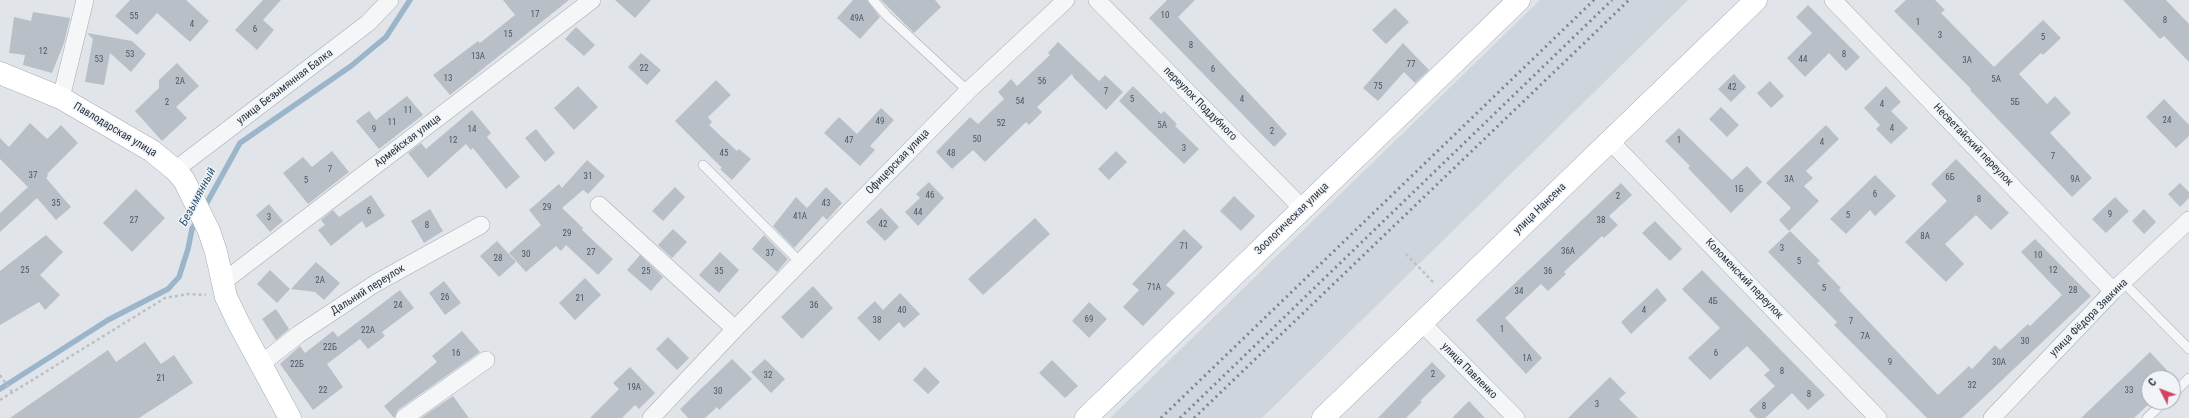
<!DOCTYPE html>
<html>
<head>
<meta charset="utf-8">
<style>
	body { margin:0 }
	#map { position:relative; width:2189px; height:418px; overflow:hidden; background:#e1e5ea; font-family:"Roboto Condensed",sans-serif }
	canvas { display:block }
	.north { position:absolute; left:2141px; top:370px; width:40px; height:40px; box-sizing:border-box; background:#f1f4f7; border:1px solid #a1a7af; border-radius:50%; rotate:312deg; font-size:11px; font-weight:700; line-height:16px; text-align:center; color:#283442 }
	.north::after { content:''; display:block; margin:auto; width:14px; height:18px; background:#d34264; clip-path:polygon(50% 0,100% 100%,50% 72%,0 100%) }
</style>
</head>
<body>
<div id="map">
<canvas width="2189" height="418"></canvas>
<div class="north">С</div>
</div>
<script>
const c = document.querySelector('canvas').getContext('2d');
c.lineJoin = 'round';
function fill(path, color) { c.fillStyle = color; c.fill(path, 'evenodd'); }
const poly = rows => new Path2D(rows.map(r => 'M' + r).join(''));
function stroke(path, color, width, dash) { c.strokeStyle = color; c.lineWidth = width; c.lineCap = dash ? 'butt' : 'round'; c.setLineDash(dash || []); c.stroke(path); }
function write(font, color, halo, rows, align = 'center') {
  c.font = font + ' "Roboto Condensed",sans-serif'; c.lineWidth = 3; c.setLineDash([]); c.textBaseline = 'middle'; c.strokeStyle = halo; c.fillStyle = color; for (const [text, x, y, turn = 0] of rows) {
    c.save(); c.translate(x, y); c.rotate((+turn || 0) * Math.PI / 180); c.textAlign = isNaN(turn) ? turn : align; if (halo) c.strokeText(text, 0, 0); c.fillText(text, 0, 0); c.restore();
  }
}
const built = poly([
	[1540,0,1688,0,1262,418,1110,418]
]);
const stream = poly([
	[204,208,240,143,351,66,386,37,410,0],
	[0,389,108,320,168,289,179,277,188,249,192,229,198,219]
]);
const building = poly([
	[130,0,186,0,209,21,190,42,157,13,137,35,115,16],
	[263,0,281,0,263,20,274,30,257,50,235,30],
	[503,0,569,0,450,95,433,75,478,41,480,43,515,15],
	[615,0,651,0,635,18],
	[853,0,867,0,880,17,860,39,837,18],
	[881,0,935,0,941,7,914,33],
	[1167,0,1195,0,1178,17,1287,134,1274,147,1149,18],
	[1906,0,1935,0,1945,10,1941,13,1994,67,2043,20,2061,38,2043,55,2041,53,2019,74,2047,104,2055,96,2071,113,2050,133,2092,178,2072,197,1970,90,1971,89,1894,11],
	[2123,0,2166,0,2189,24,2189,62,2164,36,2160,39],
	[1808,5,1860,57,1846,71,1829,53,1805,77,1787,58,1812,33,1796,17],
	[1395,8,1409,22,1386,44,1372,30],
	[33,12,70,18,64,43,52,73,23,65,25,55,9,53,14,17,31,21],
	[576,27,595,45,584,56,565,39],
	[87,33,132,41,146,54,131,72,110,53,104,85,85,82,93,39],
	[1058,42,1099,81,1105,75,1123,92,1106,110,1074,78,1072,74,1037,107,1042,112,1029,125,1026,122,985,162,973,150,952,169,936,152,970,117,978,124,1004,99,998,92,1011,79,1017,86,1050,55,1048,53],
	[1403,43,1429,70,1415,83,1404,72,1378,101,1363,88],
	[641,53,661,70,647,85,628,67],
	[177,63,199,86,176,107,187,118,162,141,135,111,159,88,159,80],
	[1734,74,1746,87,1731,102,1718,89],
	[716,80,731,95,708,117,712,122,709,125,737,151,739,149,751,159,732,180,720,169,722,168,675,121],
	[1770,81,1784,96,1771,108,1757,93],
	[578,86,598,107,574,130,554,108],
	[1133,86,1161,114,1164,111,1177,124,1175,126,1199,149,1184,164,1119,101],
	[1886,86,1901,102,1891,111,1908,128,1891,144,1876,129,1880,125,1864,108],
	[407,96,423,115,379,149,356,121,369,111,376,120],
	[2164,99,2189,125,2189,136,2176,148,2146,117],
	[1721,107,1739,125,1727,137,1709,119],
	[881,108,894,120,870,146,875,150,860,166,824,133,839,117,857,134],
	[472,110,491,133,487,137,520,177,506,189,473,148,471,150,466,144,428,178,408,153,421,143,426,149],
	[30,123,47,139,61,125,78,143,47,174,48,176,46,178,71,207,56,220,37,198,0,232,0,213,28,187,0,159,0,138,9,147],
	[1826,125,1839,139,1806,171,1813,178,1804,186,1819,201,1789,231,1779,220,1791,208,1766,183],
	[1679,128,1732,180,1747,166,1762,182,1731,213,1688,168,1690,166,1665,141],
	[536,129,555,153,545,162,525,138],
	[332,151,349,172,308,204,283,173,303,157,312,167],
	[1116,151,1127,162,1109,180,1098,169],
	[1956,159,2009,213,1991,230,1976,215,1945,244,1964,264,1946,282,1905,242,1947,201,1931,184],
	[587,160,605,176,588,194,583,190,562,208,583,228,582,230,613,259,598,275,566,245,561,251,556,246,526,272,509,253,541,225,529,210,559,184,562,188],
	[1875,175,1896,196,1875,216,1870,210,1846,234,1830,219],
	[929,182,944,198,918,226,905,212,920,198,916,194],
	[1621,183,1632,195,1609,216,1618,225,1604,238,1602,236,1564,272,1566,274,1548,291,1541,284,1505,318,1542,358,1526,374,1476,320],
	[2180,183,2189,192,2189,198,2180,207,2168,194],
	[675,187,685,197,663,221,652,211],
	[826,187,842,203,827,220,823,216,794,248,773,226,796,197,807,208],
	[136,189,165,218,132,252,103,223],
	[371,195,385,216,366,228,362,221,331,246,318,230,325,225,321,220,333,210,339,217],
	[1234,196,1255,216,1241,231,1220,211],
	[2115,197,2129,211,2106,233,2092,219],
	[269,204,283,221,270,232,256,215],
	[881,208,899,227,885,241,866,222],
	[430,209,443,231,424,243,411,221],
	[2144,209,2156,222,2144,234,2132,221],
	[1035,218,1050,234,983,295,968,279],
	[1655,221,1682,249,1670,261,1642,233],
	[673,229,687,242,672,258,658,245],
	[1184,229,1203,247,1166,285,1175,293,1143,326,1123,307,1139,290,1132,284],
	[1790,231,1820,261,1817,263,1841,288,1839,290,1938,395,1969,366,1972,369,1995,345,2000,350,2028,324,2030,326,2062,295,2021,252,2035,239,2091,296,1962,418,1927,418,1834,325,1837,322,1768,252],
	[46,235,63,252,40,275,60,295,45,310,39,302,0,325,0,271],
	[764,235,788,259,777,272,752,249],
	[497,241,516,262,499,277,480,256],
	[720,252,739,270,719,293,699,275],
	[640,255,663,277,651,291,627,270],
	[316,262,340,283,324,300,315,292,291,289],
	[270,270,290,289,277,303,257,284],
	[1702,270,1825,395,1808,410,1792,393,1765,418,1756,418,1749,410,1775,386,1764,375,1770,370,1747,346,1710,380,1688,358,1720,328,1682,289],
	[585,278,601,295,575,320,559,303],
	[444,281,461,303,445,315,429,293],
	[813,286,833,308,802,339,781,317],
	[1657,288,1667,300,1631,334,1621,322],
	[400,290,414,308,382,332,385,336,368,349,360,339,327,364,343,387,313,410,280,364,300,346,305,353,333,331,338,337],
	[900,293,920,314,904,328,899,322,879,341,857,318,875,301,883,310],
	[1089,302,1107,319,1089,338,1072,321],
	[276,309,289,329,276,340,262,319],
	[462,331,480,352,398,410,394,418,384,406,437,362,432,356],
	[668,337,689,358,677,370,656,349],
	[145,342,161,364,174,355,193,383,139,418,10,418,108,350,116,362],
	[2150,352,2175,379,2173,381,2173,378,2149,378,2149,402,2151,402,2134,418,2081,418],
	[732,359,752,379,719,410,717,407,705,418,688,418,680,409],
	[765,359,785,379,771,393,751,372],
	[1052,360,1078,386,1065,398,1039,373],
	[1432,362,1446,376,1420,401,1422,402,1406,418,1378,418],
	[630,367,655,393,639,409,635,405,622,418,590,418,619,389,613,383],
	[925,367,940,382,928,394,913,380],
	[1610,377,1626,393,1619,399,1638,418,1568,418],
	[453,396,469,418,421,418],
	[1469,401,1485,418,1452,418]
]);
const path = poly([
	[1406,254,1435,284],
	[0,375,12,392],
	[0,400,165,298,188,294,206,295]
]);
const lane = poly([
	[873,0,887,16,968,91],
	[703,165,800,262],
	[2124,283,2189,349],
	[2173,394,2189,378],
	[2147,418,2164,402]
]);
const street = poly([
	[1097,0,1303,209],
	[1833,0,2113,291],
	[61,98,85,0],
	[1610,141,1878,418],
	[175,170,368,23,390,0],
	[599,205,735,329],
	[223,282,592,0],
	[1423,324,1516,418],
	[261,364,299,334,376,283,481,225],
	[404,418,486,360],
	[651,418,735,329,968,91,1066,0],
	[1992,418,2113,291,2189,220]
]);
const secondary = poly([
	[0,73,61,98,152,151,175,170,184,180,209,231,216,252,226,297,239,324,290,418],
	[1323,418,1756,0]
]);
const primary = poly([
	[1086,418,1519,0]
]);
const rail = poly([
	[1161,418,1594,0],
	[1180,418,1612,0],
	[1194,418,1629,0]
]);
const numberNames = [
	["17",535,15],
	["10",1165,16],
	["55",134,17],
	["49А",857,19],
	["8",2165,21],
	["1",1918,23],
	["4",192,25],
	["6",255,30],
	["15",508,35],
	["3",1940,36],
	["5",2043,38],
	["8",1191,46],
	["12",43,52],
	["53",130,55],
	["8",1844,55],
	["13А",478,57],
	["53",99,60],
	["44",1803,60],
	["3А",1967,61],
	["77",1411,65],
	["22",644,69],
	["6",1213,70],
	["13",448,79],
	["5А",1996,80],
	["2А",180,82],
	["56",1042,82],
	["75",1378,87],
	["42",1732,88],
	["7",1106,92],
	["5",1132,100],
	["4",1242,100],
	["54",1020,102],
	["2",167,103],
	["5Б",2015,103],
	["4",1882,105],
	["11",408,111],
	["24",2167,121],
	["49",880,122],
	["11",392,123],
	["52",1001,124],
	["5А",1162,126],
	["4",1892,129],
	["9",374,130],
	["14",472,130],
	["2",1272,132],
	["50",977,140],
	["12",453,141],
	["47",849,141],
	["1",1679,141],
	["4",1822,143],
	["3",1184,149],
	["45",724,154],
	["48",951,154],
	["7",2053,157],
	["7",330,170],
	["37",33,176],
	["31",588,177],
	["6Б",1950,178],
	["3А",1789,180],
	["9А",2075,180],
	["5",306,181],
	["1Б",1739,190],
	["6",1875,195],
	["46",930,196],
	["2",1618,197],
	["8",1979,200],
	["35",56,204],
	["43",826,204],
	["29",547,208],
	["6",369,212],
	["44",918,213],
	["9",2110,215],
	["5",1848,216],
	["41А",800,217],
	["3",269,218],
	["27",134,221],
	["38",1601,221],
	["42",883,225],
	["8",427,226],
	["29",567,234],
	["8А",1925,237],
	["71",1184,247],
	["3",1782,249],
	["36А",1568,252],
	["27",591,253],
	["37",770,254],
	["30",526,255],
	["10",2038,256],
	["28",498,259],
	["5",1799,262],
	["25",25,271],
	["12",2053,271],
	["25",646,272],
	["35",719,272],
	["36",1548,272],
	["2А",320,281],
	["71А",1154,288],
	["5",1824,289],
	["28",2073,291],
	["34",1519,292],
	["26",445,298],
	["21",580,299],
	["4Б",1713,302],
	["24",398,306],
	["36",814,306],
	["40",902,311],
	["4",1644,311],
	["69",1089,320],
	["38",877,321],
	["7",1851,322],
	["1",1502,330],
	["22А",368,331],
	["7А",1865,337],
	["30",2025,342],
	["22Б",330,348],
	["16",456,354],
	["6",1716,354],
	["1А",1527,359],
	["9",1890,363],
	["30А",1999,363],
	["22Б",297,365],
	["8",1782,372],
	["2",1433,375],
	["32",768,376],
	["21",161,379],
	["32",1972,386],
	["19А",634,388],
	["22",323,391],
	["33",2129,391],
	["30",718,392],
	["8",1809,395],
	["3",1597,405],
	["8",1764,407]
];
const streetNames = [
	["улица Безымянная Балка",285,87,-37],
	["переулок Поддубного",1200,104,45],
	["Павлодарская улица",115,130,31],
	["Армейская улица",408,141,-37],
	["Несветайский переулок",1973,145,46],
	["Офицерская улица",898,162,-46],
	["улица Нансена",1540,209,-44],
	["Зоологическая улица",1292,219,-44],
	["Коломенский переулок",1744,279,46],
	["Дальний переулок",368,290,-32],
	["улица Фёдора Зявкина",2089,318,-45],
	["улица Павленко",1469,371,45]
];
const waterNames = [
	["Безымянный",198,197,-62]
];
fill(built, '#cfd5dc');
stroke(stream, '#9bb6cb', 5.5);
fill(building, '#b8bfc7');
stroke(lane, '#a6acb4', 10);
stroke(street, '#a6acb4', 18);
stroke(secondary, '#a6acb4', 23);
stroke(primary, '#a0abb6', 23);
stroke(path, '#bbc0c5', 2.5, [3, 3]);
stroke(lane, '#f4f6f8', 9);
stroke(street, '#f4f6f8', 17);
stroke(secondary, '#fff', 22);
stroke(primary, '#fff', 22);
stroke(rail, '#7a8694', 3, [2, 4]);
write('9px', '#4c5763', null, numberNames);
write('11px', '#283442', '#f1f4f7', streetNames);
write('italic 12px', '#315778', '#f1f4f7', waterNames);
</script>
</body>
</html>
